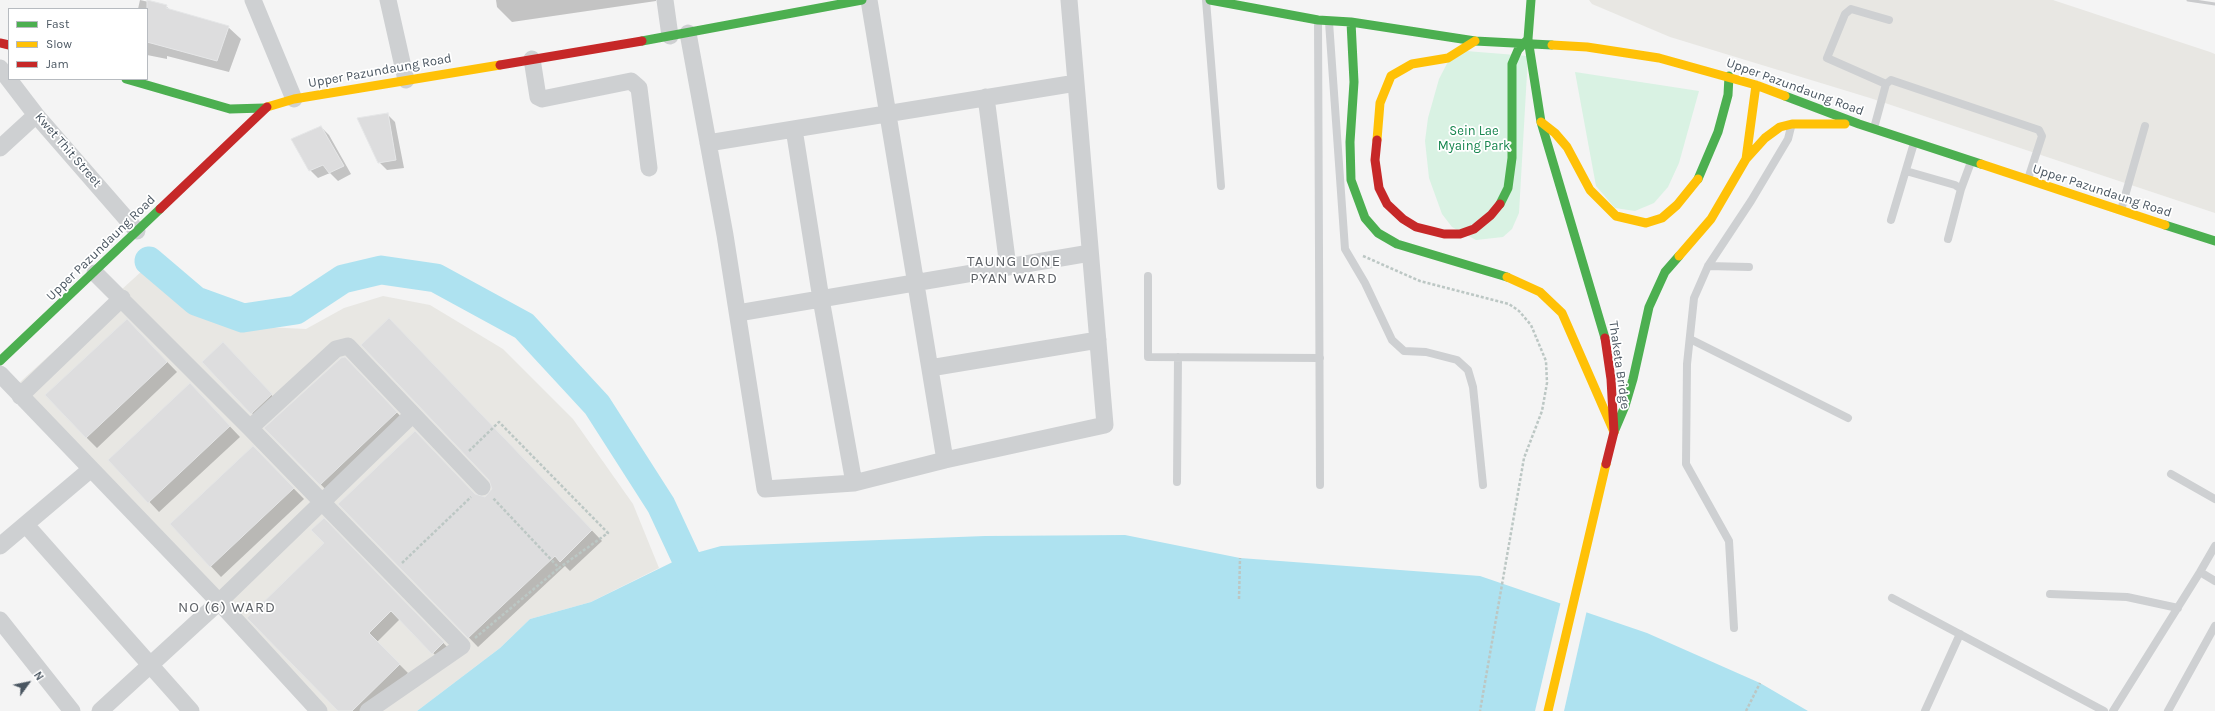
<!DOCTYPE html>
<html>
<head>
<meta charset="utf-8">
<style>
	body { margin:0 }
	#map { position:relative; width:2215px; height:711px; overflow:hidden; background:#f4f4f4; font-family:Karla,sans-serif }
	canvas { display:block }
	.legend { position:absolute; left:8px; top:8px; width:140px; height:72px; box-sizing:border-box; background:#fff; border:1px solid #b7bbc0; margin:0; padding:5px 7px; list-style:none; font-size:12px; color:#4a5661 }
	.legend li { display:flex; align-items:center; gap:8px; height:20px }
	.legend b { width:20px; border:1px solid #b7bbc0 }
	.north { position:absolute; left:8px; top:663px; width:40px; height:40px; -webkit-text-stroke:3px #fff; paint-order:stroke; rotate:57deg; font-size:11px; font-weight:700; line-height:16px; text-align:center; color:#4a5661 }
	.north::after { content:''; display:block; margin:auto; width:14px; height:18px; background:#4a5661; clip-path:polygon(50% 0,100% 100%,50% 72%,0 100%) }
</style>
</head>
<body>
<div id="map">
<canvas width="2215" height="711"></canvas>
<ul class="legend">
<li><b style="height:5px;background:#4caf50"></b>Fast</li>
<li><b style="height:5px;background:#ffc107"></b>Slow</li>
<li><b style="height:5px;background:#c62828"></b>Jam</li>
</ul>
<div class="north">N</div>
</div>
<script>
const c = document.querySelector('canvas').getContext('2d');
c.lineJoin = 'round';
function fill(path, color) { c.fillStyle = color; c.fill(path, 'evenodd'); }
const poly = rows => new Path2D(rows.map(r => 'M' + r).join(''));
function stroke(path, color, width, dash) { c.strokeStyle = color; c.lineWidth = width; c.lineCap = dash ? 'butt' : 'round'; c.setLineDash(dash || []); c.stroke(path); }
function write(font, color, halo, rows, align = 'center') {
  c.font = font + ' Karla,sans-serif'; c.lineWidth = 3.5; c.setLineDash([]); c.textBaseline = 'middle'; c.strokeStyle = halo; c.fillStyle = color; for (const [text, x, y, turn = 0] of rows) {
    c.save(); c.translate(x, y); c.rotate((+turn || 0) * Math.PI / 180); c.textAlign = isNaN(turn) ? turn : align; if (halo) c.strokeText(text, 0, 0); c.fillText(text, 0, 0); c.restore();
  }
}
const commercial = poly([
	[1589,0,2053,0,2210,52,2215,54,2215,213,1870,98,1670,37,1592,4],
	[143,270,191,313,244,326,306,329,344,308,383,296,430,305,503,349,573,419,633,504,659,568,591,602,530,619,500,648,417,711,319,711,19,383]
]);
const green = poly([
	[1454,50,1528,56,1519,213,1512,229,1503,237,1476,240,1452,227,1442,214,1429,178,1425,141,1428,118,1439,79],
	[1575,72,1699,91,1679,163,1668,187,1654,203,1635,211,1615,208,1596,186]
]);
const water = poly([
	[1125,535,1240,558,1480,576,1647,633,1760,683,1808,711,417,711,500,648,530,619,591,602,685,556,721,546,985,536]
]);
const pier = poly([
	[1561,601,1587,610,1564,711,1535,711]
]);
const shadow = poly([
	[140,0,166,6,171,11,228,27,241,39,229,72,167,56,167,59,147,55,147,9,138,9],
	[496,0,656,0,656,1,512,22,497,7],
	[387,114,395,122,404,168,387,170,379,162],
	[321,127,329,135,351,174,338,181,330,173,318,178,310,170],
	[399,329,602,541,570,571,565,566,478,647,340,504,475,495,485,498,493,490,490,480],
	[137,331,177,372,97,448,86,437],
	[230,351,279,403,259,421,252,413],
	[355,369,407,423,331,495,266,428],
	[200,395,240,437,159,512,110,460],
	[253,447,304,499,221,577,171,524],
	[324,519,452,652,442,662,400,619,377,642,408,673,369,711,340,711]
]);
const river = poly([
	[149,261,196,301,243,318,296,310,343,279,381,270,436,278,524,326,597,405,661,505,702,593]
]);
const building = poly([
	[147,0,167,5,166,8,229,26,217,61,147,42,147,0],
	[388,113,396,160,378,163,357,118,388,113],
	[321,126,344,166,329,173,323,165,309,171,291,139,321,126],
	[389,318,592,530,560,562,555,556,468,638,338,504,415,431,475,494,485,497,492,489,489,480,361,345,389,318],
	[127,319,167,362,86,438,45,395,127,319],
	[223,342,272,394,251,414,202,362,223,342],
	[345,357,397,412,320,485,264,428,341,358,345,357],
	[190,383,230,426,148,503,108,460,190,383],
	[253,446,294,488,210,567,170,524,253,446],
	[324,518,444,642,432,654,391,611,369,633,400,664,352,711,338,711,247,618,324,543,311,530,324,518]
]);
const path = poly([
	[1363,256,1420,281,1509,304,1519,311,1531,325,1546,361,1547,383,1542,411,1524,458,1480,711],
	[469,451,499,422,608,533,559,568,493,498],
	[402,563,471,497],
	[1239,599,1240,558],
	[475,638,559,568],
	[1746,711,1760,683]
]);
const lane = poly([
	[1206,0,1221,186],
	[1318,20,1320,485],
	[1329,22,1345,249,1365,283,1392,340,1404,351,1426,352,1457,360,1468,370,1473,387,1483,485],
	[1886,84,1827,58,1845,14,1851,9,1889,20],
	[1874,128,1886,84,1891,80,2039,130,2042,136,2028,179],
	[1906,171,1955,185,1961,189,1948,239],
	[1961,189,1971,162],
	[2121,210,2145,126],
	[1891,220,1914,143],
	[1708,266,1749,267],
	[1148,276,1148,357,1320,358],
	[1690,339,1848,418],
	[2171,474,2215,499],
	[1177,482,1178,357],
	[2200,572,2215,581],
	[2050,594,2127,597,2178,608],
	[1892,598,2104,711],
	[1734,628,1729,541,1686,464,1687,364,1694,298,1708,266,1751,201,1788,139,1791,127],
	[1925,711,1960,634],
	[2113,711,2200,572,2215,546],
	[2168,711,2215,626]
]);
const street = poly([
	[253,0,294,99],
	[388,0,406,80],
	[665,0,670,36],
	[869,0,945,460],
	[688,33,725,235,765,489,854,483,945,460,1105,425,1069,0],
	[532,59,538,97,542,99,631,81,639,88,649,168],
	[0,68,36,115,137,231],
	[986,97,1008,267],
	[794,129,821,299,854,483],
	[708,143,1076,83],
	[0,148,36,115],
	[95,273,250,428,462,646,368,711],
	[738,313,1090,253],
	[930,368,1098,340],
	[0,374,219,602,319,711],
	[20,396,122,298],
	[250,428,336,349,348,346,482,487],
	[26,525,191,711],
	[0,546,91,469],
	[0,620,72,711],
	[100,711,219,602,412,415]
]);
const fast = poly([
	[1210,0,1318,20,1351,22,1475,41,1552,45],
	[1531,0,1528,39,1541,122,1605,338],
	[1351,22,1354,82,1350,142,1351,180,1365,218,1378,233,1397,244,1507,277],
	[642,41,862,0],
	[126,79,230,109,264,108],
	[1785,96,1859,124,1981,164],
	[1698,179,1718,132,1728,95,1729,76],
	[1500,204,1508,188,1512,158,1512,64,1518,50,1528,39],
	[2165,225,2215,241],
	[0,361,160,209],
	[1614,432,1625,406,1633,379,1649,307,1665,272,1679,256]
]);
const slow = poly([
	[1552,45,1587,47,1659,58,1756,85,1785,96],
	[267,107,294,99,500,65],
	[1541,122,1555,133,1567,147,1590,190,1616,216,1646,223,1662,218,1677,205,1698,179],
	[1377,140,1380,103,1391,76,1412,64,1448,58,1475,41],
	[1746,159,1756,85],
	[1981,164,2165,225],
	[1679,256,1711,219,1746,159,1765,138,1780,127,1792,124,1845,124],
	[1507,277,1540,292,1562,313,1614,432],
	[1548,711,1606,464]
]);
const jam = poly([
	[0,43,9,45],
	[500,65,642,41],
	[1377,140,1375,160,1379,188,1387,204,1403,219,1416,227,1444,234,1460,234,1474,229,1491,215,1500,204],
	[160,209,267,107],
	[1605,338,1611,379,1614,432,1606,464]
]);
const rail = poly([
	[2188,0,2215,4]
]);
const streetNames = [
	["Upper Pazundaung Road",380,71,-10],
	["Upper Pazundaung Road",1795,87,20],
	["Kwet Thit Street",68,150,49],
	["Upper Pazundaung Road",2102,191,18],
	["Upper Pazundaung Road",101,248,-44],
	["Thaketa Bridge",1619,365,82]
];
const parkNames = [
	["Sein Lae",1474,131],
	["Myaing Park",1474,146]
];
const quarterNames = [
	["TAUNG LONE",1014,262],
	["PYAN WARD",1014,279],
	["NO (6) WARD",227,608]
];
fill(commercial, '#e8e7e3');
fill(green, '#d9f2e3');
fill(water, '#aee2f0');
fill(pier, '#f4f4f4');
fill(shadow, '#0003');
stroke(river, '#aee2f0', 29);
fill(building, '#ddddde');
stroke(building, '#e5e6e7', 1);
stroke(path, '#bcc7c4', 2.5, [3, 2]);
stroke(lane, '#ced0d2', 8);
stroke(street, '#ced0d2', 17);
stroke(fast, '#4caf50', 9);
stroke(slow, '#ffc107', 9);
stroke(jam, '#c62828', 9);
stroke(rail, '#c9cacc', 3);
write('13px', '#4a5661', '#fff', streetNames);
write('13px', '#17864f', '#fff', parkNames);
c.letterSpacing = '1px';
write('15px', '#5f6368', '#fff', quarterNames);
c.letterSpacing = '0px';
</script>
</body>
</html>
